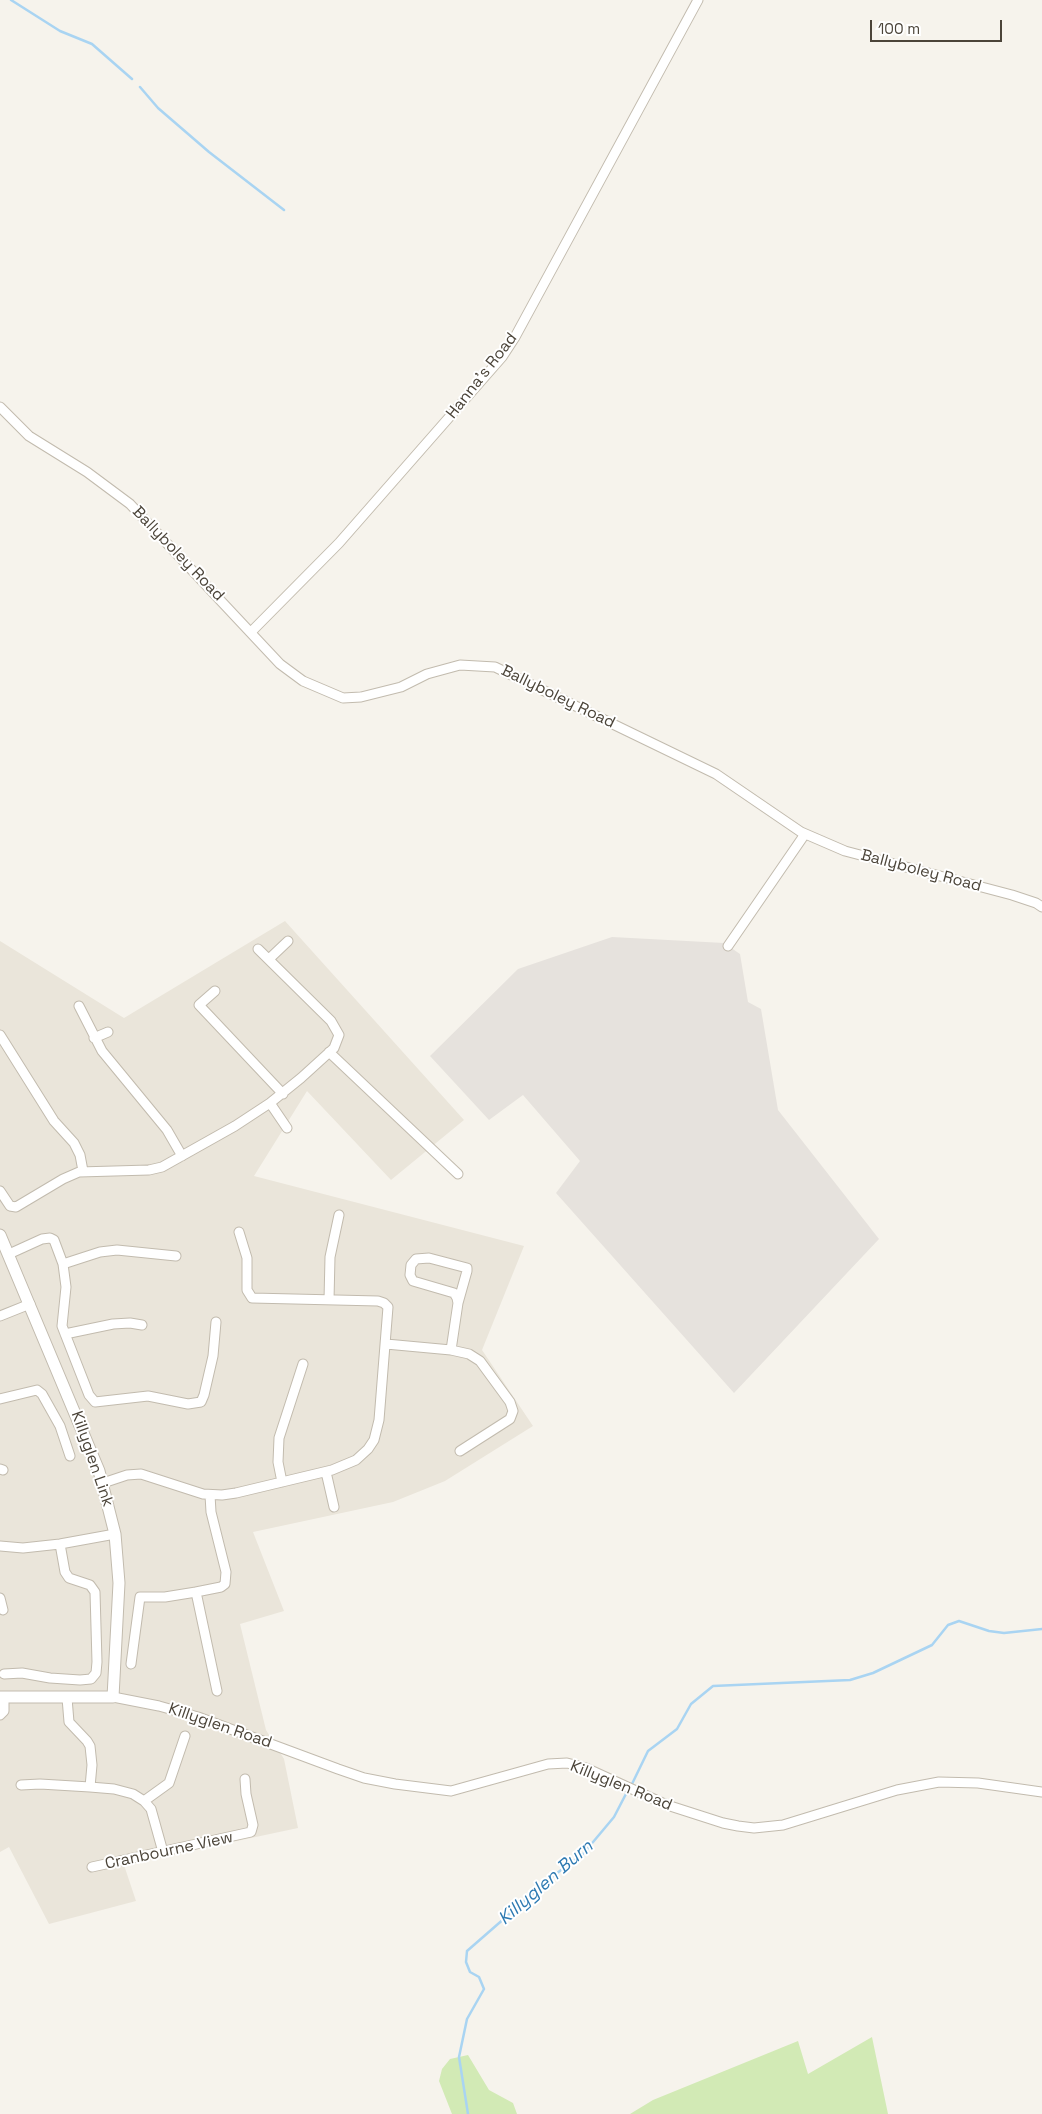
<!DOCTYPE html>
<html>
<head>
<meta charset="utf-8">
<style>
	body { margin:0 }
	#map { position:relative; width:1042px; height:2114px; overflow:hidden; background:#f6f3ec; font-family:"Space Grotesk",sans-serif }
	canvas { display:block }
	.scale { position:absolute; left:870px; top:20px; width:132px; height:22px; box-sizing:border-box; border:2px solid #4b4439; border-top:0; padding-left:6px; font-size:15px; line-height:18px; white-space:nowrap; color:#4b4439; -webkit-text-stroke:4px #fff; paint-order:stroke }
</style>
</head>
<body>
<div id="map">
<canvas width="1042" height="2114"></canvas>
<div class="scale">100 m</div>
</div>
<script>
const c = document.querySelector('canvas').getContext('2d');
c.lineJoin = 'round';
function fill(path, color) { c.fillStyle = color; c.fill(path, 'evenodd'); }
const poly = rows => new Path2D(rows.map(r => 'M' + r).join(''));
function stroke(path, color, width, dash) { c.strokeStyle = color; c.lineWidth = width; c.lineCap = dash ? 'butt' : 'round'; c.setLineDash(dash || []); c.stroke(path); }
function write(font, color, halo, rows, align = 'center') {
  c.font = font + ' "Space Grotesk",sans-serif'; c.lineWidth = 4; c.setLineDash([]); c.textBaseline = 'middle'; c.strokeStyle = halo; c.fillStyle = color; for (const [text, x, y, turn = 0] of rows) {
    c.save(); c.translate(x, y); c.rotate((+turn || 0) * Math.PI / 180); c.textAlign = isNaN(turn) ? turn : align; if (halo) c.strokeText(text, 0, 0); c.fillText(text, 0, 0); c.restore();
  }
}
const residential = poly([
	[285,921,464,1120,391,1180,307,1091,254,1176,524,1246,482,1350,533,1426,445,1481,393,1502,253,1532,284,1611,240,1624,266,1730,284,1759,298,1828,124,1865,136,1901,49,1924,9,1847,0,1852,0,941,124,1018]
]);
const industrial = poly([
	[612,937,724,943,740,954,748,1002,761,1009,778,1110,879,1239,734,1393,556,1193,580,1161,523,1095,489,1120,430,1056,518,969]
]);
const green = poly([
	[872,2037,888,2114,630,2114,653,2100,798,2041,808,2074],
	[468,2055,489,2090,513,2103,517,2114,452,2114,439,2081,442,2069,450,2059]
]);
const stream = poly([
	[11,0,60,31,92,44,132,79],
	[140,87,158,108,209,152,284,210],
	[631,1786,648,1751,677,1729,691,1704,713,1686,850,1680,873,1673,932,1645,948,1625,959,1621,989,1631,1004,1633,1042,1629],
	[468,2114,459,2057,467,2019,484,1989,479,1977,470,1972,466,1962,467,1951,553,1876,583,1854,614,1817,628,1790]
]);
const minor = poly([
	[0,407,29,436,87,472,130,504,280,664,303,681,343,698,361,697,401,687,427,674,460,665,495,667,716,774,801,832,845,851,1012,895,1036,903,1042,907],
	[251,632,339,543,502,357,515,337,698,0],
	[728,946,805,834],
	[269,959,288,941],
	[215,991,199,1005,283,1094],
	[79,1006,102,1051,167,1130,182,1156],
	[0,1035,54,1121,74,1143,80,1155,83,1171],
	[94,1038,108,1032],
	[329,1052,458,1174],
	[270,1103,287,1128],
	[0,1191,10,1206,16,1207,63,1179,79,1172,149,1170,162,1167,235,1126,270,1103,301,1078,334,1048,339,1035,331,1021,258,949],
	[9,1254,42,1239,50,1238,54,1240,63,1264,66,1287,62,1326,89,1395,95,1402,148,1396,188,1404,201,1402,204,1395,213,1356,216,1322],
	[63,1264,100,1252,117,1250,176,1256],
	[329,1300,330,1257,339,1215],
	[0,1316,30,1304],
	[65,1334,113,1324,130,1323,142,1325],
	[386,1344,451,1350,469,1354,480,1361,510,1402,513,1411,510,1419,460,1451],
	[451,1350,458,1303,457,1298,454,1293,413,1281,410,1275,411,1265,416,1259,429,1258,467,1268,467,1271,458,1303],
	[0,1399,37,1390,42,1394,60,1426,70,1456],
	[0,1469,3,1470],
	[326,1472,334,1507],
	[282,1482,278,1462,279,1438,303,1364],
	[103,1483,127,1475,141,1474,203,1494,222,1495,236,1493,332,1470,356,1460,368,1449,374,1440,379,1420,388,1307,384,1303,378,1301,252,1298,247,1290,247,1258,239,1232],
	[0,1546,23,1548,60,1544,115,1534],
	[196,1592,217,1691],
	[0,1598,3,1610],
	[131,1664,140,1597,165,1597,196,1592,221,1587,225,1584,226,1572,211,1512,210,1495],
	[4,1674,22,1673,50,1678,80,1680,91,1679,96,1673,97,1662,95,1592,90,1585,69,1578,65,1572,60,1544],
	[113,1697,159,1706,198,1717,338,1769,364,1778,395,1784,451,1791,548,1764,567,1763,586,1768,667,1805,723,1823,738,1826,754,1828,783,1825,897,1790,939,1782,978,1783,1042,1792],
	[67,1698,69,1722,87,1741,90,1746,92,1765,90,1787],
	[0,1715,4,1711,4,1697],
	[21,1785,40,1784,90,1787,114,1789,133,1794,144,1801,151,1809,163,1852],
	[144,1801,169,1783,185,1736],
	[92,1867,251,1832,253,1825,246,1794,245,1779]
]);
const tertiary = poly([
	[0,1235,99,1471,115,1534,119,1583,113,1697,0,1697]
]);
const streetNames = [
	["Hanna's Road",482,376,-52],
	["Ballyboley Road",178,554,46],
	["Ballyboley Road",558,697,26],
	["Ballyboley Road",921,871,15],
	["Killyglen Link",92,1459,71],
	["Killyglen Road",220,1726,19],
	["Killyglen Road",621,1786,22],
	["Cranbourne View",169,1851,-12]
];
const waterNames = [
	["Killyglen Burn",546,1883,-41]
];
fill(residential, '#eae5da');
fill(industrial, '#e6e2dd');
fill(green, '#d2eab5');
stroke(stream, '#a9d4f2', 2.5);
stroke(minor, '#c2bbae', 11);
stroke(tertiary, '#c2bbae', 13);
stroke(minor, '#fff', 9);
stroke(tertiary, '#fff', 11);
write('16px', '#4b4439', '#fff', streetNames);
write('italic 18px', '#2e7ab2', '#fff', waterNames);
</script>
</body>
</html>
